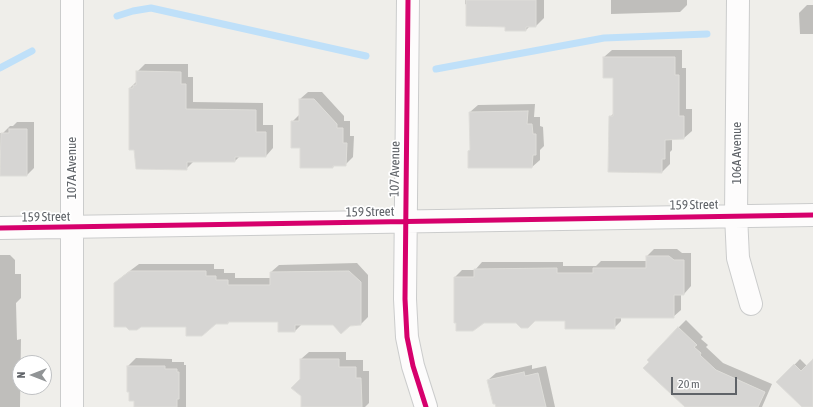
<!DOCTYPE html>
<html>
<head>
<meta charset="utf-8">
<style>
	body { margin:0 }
	#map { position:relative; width:813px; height:407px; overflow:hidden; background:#efeeea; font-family:"Asap Condensed",sans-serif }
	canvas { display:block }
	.north { position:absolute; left:12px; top:355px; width:40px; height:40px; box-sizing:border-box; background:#fff; border:1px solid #bfc1c3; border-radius:50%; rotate:270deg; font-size:11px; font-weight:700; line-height:16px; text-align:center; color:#5f6368 }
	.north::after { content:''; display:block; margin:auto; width:14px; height:18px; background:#919496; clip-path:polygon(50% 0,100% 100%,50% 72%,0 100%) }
	.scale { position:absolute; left:671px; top:377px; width:66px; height:18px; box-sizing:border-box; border:2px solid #5f6368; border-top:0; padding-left:5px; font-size:12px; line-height:14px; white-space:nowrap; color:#5f6368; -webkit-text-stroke:3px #fff; paint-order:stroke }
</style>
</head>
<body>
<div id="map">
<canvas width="813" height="407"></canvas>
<div class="north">N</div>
<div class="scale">20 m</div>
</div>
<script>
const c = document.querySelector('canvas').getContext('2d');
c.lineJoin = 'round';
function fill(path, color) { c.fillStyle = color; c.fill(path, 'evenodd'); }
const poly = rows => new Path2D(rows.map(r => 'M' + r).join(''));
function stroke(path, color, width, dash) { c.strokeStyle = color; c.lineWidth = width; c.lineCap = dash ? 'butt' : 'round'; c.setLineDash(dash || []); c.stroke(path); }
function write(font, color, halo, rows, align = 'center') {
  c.font = font + ' "Asap Condensed",sans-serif'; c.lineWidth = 3.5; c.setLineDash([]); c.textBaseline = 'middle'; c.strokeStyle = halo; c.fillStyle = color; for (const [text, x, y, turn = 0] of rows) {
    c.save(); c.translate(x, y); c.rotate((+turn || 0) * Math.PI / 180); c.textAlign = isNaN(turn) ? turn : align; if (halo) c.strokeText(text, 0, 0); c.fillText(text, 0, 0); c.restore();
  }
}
const shadow = poly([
	[465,0,544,0,544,18,536,26,530,26,526,30,506,26,465,4],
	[611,0,687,0,687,5,680,12,611,14],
	[807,5,813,5,813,34,800,34,799,13],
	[612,50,682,50,682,68,686,68,686,109,692,109,692,131,684,138,672,138,672,150,670,152,670,164,662,172,609,171,610,117,614,113,614,77,604,57],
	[145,64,188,64,188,77,193,77,193,102,263,103,263,125,273,125,273,148,266,156,240,156,235,161,194,161,186,169,135,149,130,149,130,88,137,81,137,72],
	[308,92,322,92,344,116,344,121,350,121,350,136,354,136,353,157,345,165,335,165,333,167,301,147,292,122,300,114,300,99],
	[535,104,534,117,540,117,540,126,543,127,544,146,540,150,540,160,532,167,469,151,471,149,470,112,478,105],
	[17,122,34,122,34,168,27,175,0,176,0,133,3,133,10,126,13,126],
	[654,249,677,249,682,253,691,253,691,286,684,294,681,294,681,310,673,317,621,317,621,321,614,328,566,320,455,277,462,270,475,270,482,262,563,262,563,266,596,266,601,261,647,261,647,256],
	[0,255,10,255,15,260,15,274,21,274,21,298,16,303,17,340,21,339,20,407,0,407],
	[357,263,368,275,368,317,361,324,302,324,295,331,279,321,230,321,228,323,187,326,115,283,123,276,139,264,214,264,214,269,224,269,224,273,235,273,235,278,271,278,271,272,279,265],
	[686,320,703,337,701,339,708,345,706,347,723,363,772,384,762,407,686,407,678,328],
	[309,352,346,352,346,360,363,360,363,371,369,371,369,403,365,407,302,407,301,359],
	[136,358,172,359,172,362,184,362,184,365,186,365,186,407,135,407,128,366],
	[800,359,807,366,813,360,813,407,803,407,778,382],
	[532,365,532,369,546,366,555,407,497,407,488,380,496,373]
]);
const stream = poly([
	[117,16,133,11,151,8,366,56],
	[0,68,32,51],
	[436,69,604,38,707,34]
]);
const building = poly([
	[466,0,536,0,536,27,526,27,526,31,505,31,505,27,466,26,466,0],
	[603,57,675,57,675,75,679,75,679,116,684,116,684,139,665,140,665,159,662,159,662,173,608,172,609,116,613,116,613,78,603,78,603,57],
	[136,71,181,72,181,84,186,84,186,109,256,110,256,132,266,132,266,157,235,157,235,162,187,162,187,170,136,169,134,150,129,150,129,88,133,88,133,85,136,85,136,71],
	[299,99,314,99,337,124,337,128,343,128,343,143,347,143,346,166,333,166,333,168,300,168,300,148,291,148,291,121,299,121,299,99],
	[528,111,527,124,532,124,533,134,536,134,536,155,533,155,532,168,468,168,468,151,470,150,469,112,528,111],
	[9,129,27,129,27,176,0,176,1,133,9,133,9,129],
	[646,256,669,256,674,260,684,260,684,295,674,295,674,318,615,318,615,329,565,329,565,321,535,321,528,328,521,328,516,323,484,323,473,331,456,331,456,323,454,323,454,277,474,277,474,269,557,268,557,273,593,273,593,268,646,268,646,256],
	[130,271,206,271,206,276,216,276,216,280,228,280,228,285,270,285,270,272,349,271,361,282,361,325,350,326,341,334,333,325,295,325,295,332,278,332,278,322,228,322,228,324,216,324,202,336,186,336,186,327,141,327,137,330,129,330,126,327,114,327,114,283,130,271],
	[678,327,697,345,694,347,701,353,700,355,716,370,765,392,758,407,685,407,643,368,649,362,647,360,678,327],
	[300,359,339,359,339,367,356,367,356,378,361,378,362,407,301,407,301,396,291,388,300,379,300,359],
	[813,359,813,407,802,407,776,382,794,364,801,371,813,359],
	[127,366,165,366,165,369,177,369,177,372,179,372,179,399,177,399,177,407,134,407,134,401,129,401,129,392,127,392,127,366],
	[524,372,525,376,538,373,546,407,496,407,495,404,493,404,487,380,524,372]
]);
const minor = poly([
	[72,0,72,407],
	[408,0,405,299,407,337,413,366,426,407],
	[738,0,736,215,738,258,751,304],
	[0,228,813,215]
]);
const cycleway = poly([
	[408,0,405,299,407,337,413,366,426,407],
	[0,228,813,215]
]);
const streetNames = [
	["106A Avenue",737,153,-90],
	["107A Avenue",72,168,-90],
	["107 Avenue",395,169,-89],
	["159 Street",694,205,-1],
	["159 Street",370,212,-1],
	["159 Street",46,217,-1]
];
fill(shadow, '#0003');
stroke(stream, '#bfe0f9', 7);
fill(building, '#d6d5d3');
stroke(building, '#deddd9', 1);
stroke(minor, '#cbcccc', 24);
stroke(minor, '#fdfcfc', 22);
stroke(cycleway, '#d6006c', 5);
write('13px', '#5f6368', '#fff', streetNames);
</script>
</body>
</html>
